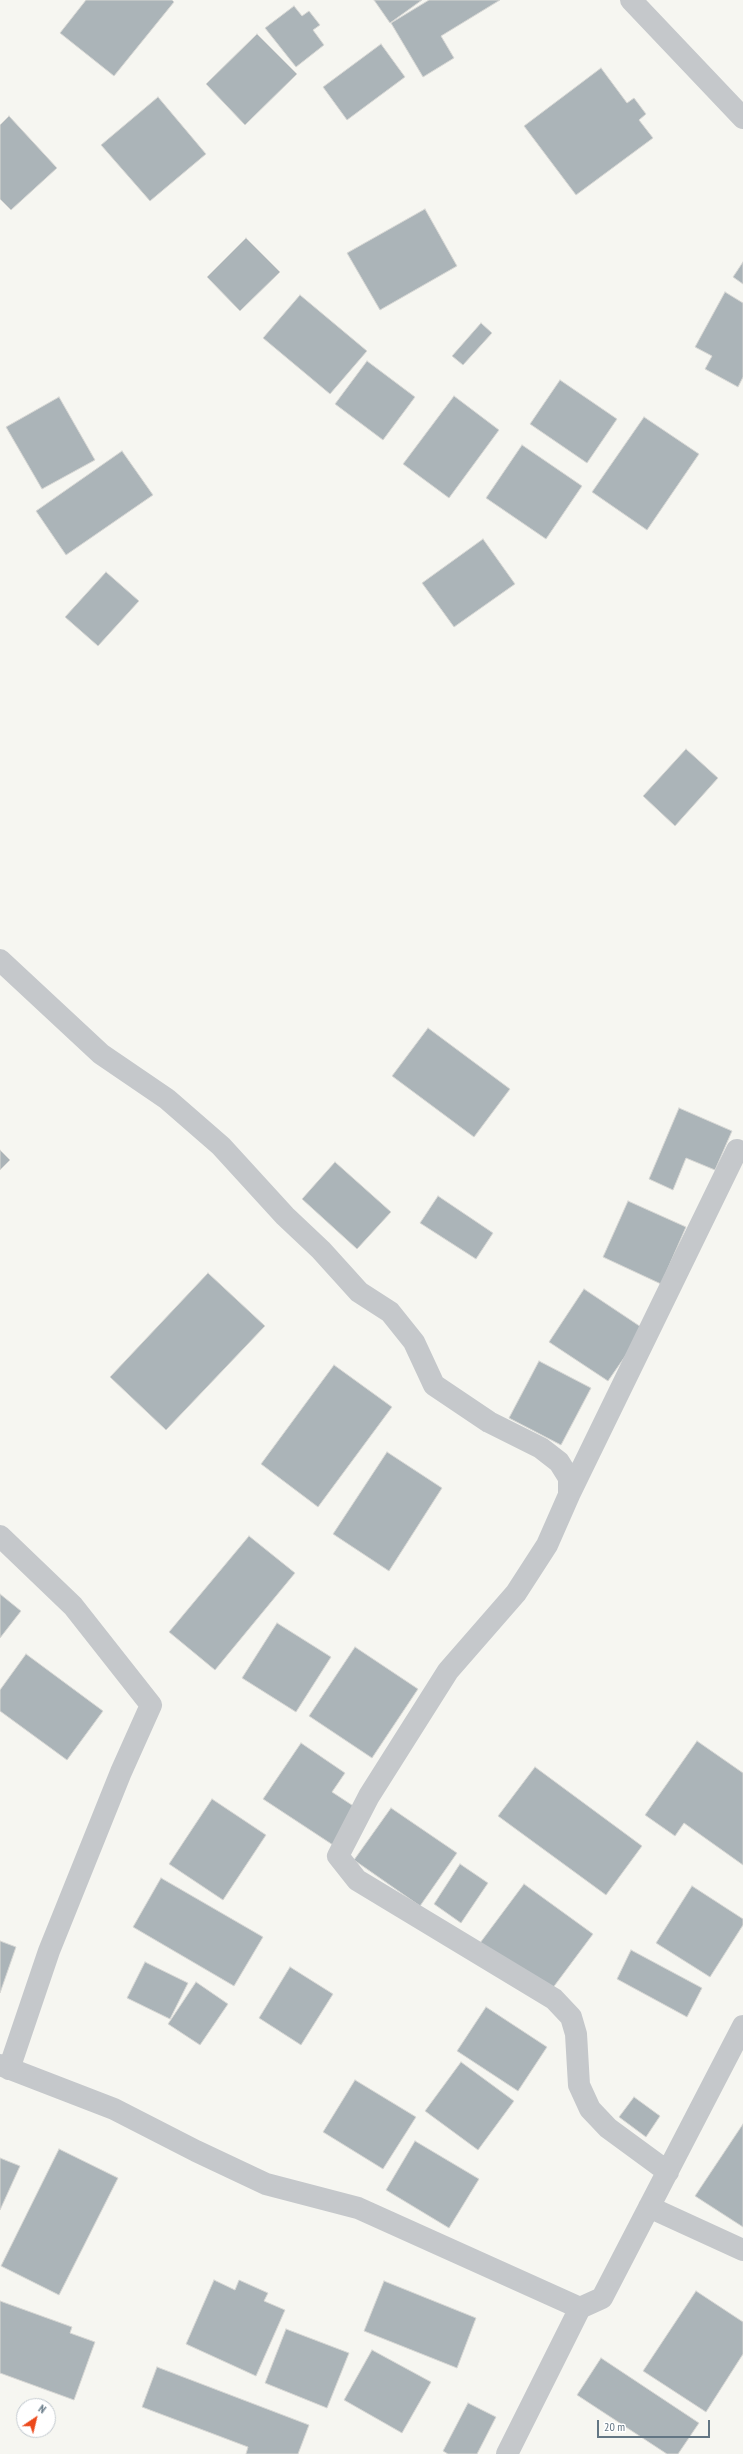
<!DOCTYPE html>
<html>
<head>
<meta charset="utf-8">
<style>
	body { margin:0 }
	#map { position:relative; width:743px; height:2454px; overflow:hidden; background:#f6f6f1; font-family:"PT Sans Narrow",sans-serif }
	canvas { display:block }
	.north { position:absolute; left:16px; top:2398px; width:40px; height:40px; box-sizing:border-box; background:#fff; border:1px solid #c1c8ce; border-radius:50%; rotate:35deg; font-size:11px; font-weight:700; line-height:16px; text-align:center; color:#637684 }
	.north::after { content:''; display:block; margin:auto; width:14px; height:18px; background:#ec491b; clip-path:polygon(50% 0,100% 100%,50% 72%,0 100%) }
	.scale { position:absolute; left:597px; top:2420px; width:113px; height:18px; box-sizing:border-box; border:2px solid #637684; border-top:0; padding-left:5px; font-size:12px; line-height:14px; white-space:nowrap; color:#637684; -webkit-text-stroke:3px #fff; paint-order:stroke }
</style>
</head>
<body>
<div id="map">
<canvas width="743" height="2454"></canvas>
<div class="north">N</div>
<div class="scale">20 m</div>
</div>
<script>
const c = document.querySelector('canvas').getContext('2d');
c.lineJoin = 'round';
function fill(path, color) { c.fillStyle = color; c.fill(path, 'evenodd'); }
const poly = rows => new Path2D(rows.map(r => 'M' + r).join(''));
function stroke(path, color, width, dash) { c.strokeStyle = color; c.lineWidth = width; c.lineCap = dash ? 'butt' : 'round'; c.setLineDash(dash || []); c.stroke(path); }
const building = poly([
	[86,0,172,0,174,2,114,76,60,33,86,0],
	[374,0,422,0,390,23,374,0],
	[429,0,500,0,441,36,454,58,423,77,391,23,429,0],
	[294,6,302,16,309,11,320,25,313,30,324,45,296,67,265,28,294,6],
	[257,34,297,74,245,125,206,84,257,34],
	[381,44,405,77,347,120,323,87,381,44],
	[601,68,627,103,634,98,646,114,639,120,653,138,576,195,524,126,601,68],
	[158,97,206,154,150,201,101,145,158,97],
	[9,116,57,168,11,210,0,199,0,125,9,116],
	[425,209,457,266,380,310,347,253,425,209],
	[246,238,280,272,240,311,207,277,246,238],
	[743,262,743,284,733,277,743,262],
	[725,292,743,303,743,377,738,387,705,369,712,356,695,347,725,292],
	[300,295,367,351,330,394,263,338,300,295],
	[481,323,492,333,463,365,452,356,481,323],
	[367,361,415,397,383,440,335,404,367,361],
	[560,380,617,419,587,463,530,424,560,380],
	[454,396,499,430,449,498,403,464,454,396],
	[59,397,95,460,42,489,6,427,59,397],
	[644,417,699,454,647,530,592,492,644,417],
	[522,445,582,486,546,539,486,498,522,445],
	[122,451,153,495,66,555,36,511,122,451],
	[483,539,515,584,454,627,422,583,483,539],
	[106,572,139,601,98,646,65,617,106,572],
	[686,749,718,778,675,826,643,796,686,749],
	[428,1028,510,1089,474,1137,392,1076,428,1028],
	[679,1108,732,1131,715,1170,686,1158,673,1190,649,1179,679,1108],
	[0,1150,10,1160,0,1170,0,1150],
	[335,1162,391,1212,357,1249,302,1199,335,1162],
	[438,1196,493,1233,476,1259,420,1223,438,1196],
	[628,1201,686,1227,661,1284,603,1257,628,1201],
	[208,1273,265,1326,166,1430,110,1377,208,1273],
	[584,1289,644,1329,608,1381,549,1342,584,1289],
	[539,1361,591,1388,561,1445,509,1418,539,1361],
	[334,1365,392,1407,318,1507,261,1464,334,1365],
	[387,1452,442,1488,389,1571,333,1534,387,1452],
	[249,1536,295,1573,215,1670,169,1632,249,1536],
	[0,1594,21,1611,0,1638,0,1594],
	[277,1623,331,1657,296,1712,242,1678,277,1623],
	[355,1647,418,1689,372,1758,309,1716,355,1647],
	[26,1654,103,1711,67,1760,0,1711,0,1690,26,1654],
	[697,1741,743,1773,743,1865,684,1823,675,1836,645,1815,697,1741],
	[301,1743,345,1773,332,1792,361,1811,336,1847,263,1799,301,1743],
	[535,1767,642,1846,606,1895,498,1816,535,1767],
	[212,1799,266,1835,223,1900,169,1864,212,1799],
	[391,1808,457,1853,420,1906,354,1860,391,1808],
	[460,1864,488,1883,461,1923,434,1904,460,1864],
	[161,1878,263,1937,234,1986,133,1927,161,1878],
	[524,1884,593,1934,549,1993,480,1943,524,1884],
	[692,1886,743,1919,743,1925,710,1977,656,1943,692,1886],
	[0,1941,16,1947,0,1993,0,1941],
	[631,1950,702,1988,687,2017,617,1979,631,1950],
	[145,1962,188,1983,170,2019,127,1998,145,1962],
	[290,1967,333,1994,301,2045,259,2018,290,1967],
	[196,1982,228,2004,200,2045,168,2024,196,1982],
	[486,2007,547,2047,518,2091,457,2051,486,2007],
	[461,2062,514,2101,478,2150,425,2111,461,2062],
	[355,2080,416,2117,383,2169,323,2132,355,2080],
	[634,2097,660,2116,646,2137,619,2117,634,2097],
	[743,2124,743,2227,695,2196,743,2124],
	[415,2141,479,2179,449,2228,386,2190,415,2141],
	[59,2149,118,2178,59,2295,1,2266,59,2149],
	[0,2158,20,2166,0,2210,0,2158],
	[214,2280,235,2290,239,2280,268,2293,264,2301,285,2310,256,2376,186,2344,214,2280],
	[384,2281,476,2318,457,2368,364,2331,384,2281],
	[696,2291,743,2322,743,2354,706,2412,643,2371,696,2291],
	[0,2301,72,2327,70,2333,95,2342,74,2400,0,2373,0,2301],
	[286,2329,349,2353,327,2408,265,2383,286,2329],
	[372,2350,431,2382,402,2433,344,2400,372,2350],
	[601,2358,699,2423,678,2454,667,2454,577,2395,601,2358],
	[157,2367,309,2425,298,2454,246,2454,248,2447,142,2407,157,2367],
	[468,2403,496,2417,477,2454,448,2454,443,2451,468,2403]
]);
const minor = poly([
	[631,0,743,118],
	[0,960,101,1054,167,1099,221,1146,285,1216,321,1250,359,1292,390,1312,414,1342,434,1385,489,1422,541,1448,559,1462,569,1478,569,1495,547,1545,516,1593,448,1671,369,1796,338,1856,357,1880,554,1999,571,2017,576,2034,579,2085,590,2109,608,2128,668,2172],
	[569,1495,737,1150],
	[0,1536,73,1606,151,1705,121,1772,49,1951,9,2069],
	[0,2065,114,2109,196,2151,266,2184,358,2208,580,2308],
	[649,2207,743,2250],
	[507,2454,580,2308,602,2298,743,2026]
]);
fill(building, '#abb4b8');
stroke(building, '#d7d7d4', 1);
stroke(minor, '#c5c8cb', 22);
</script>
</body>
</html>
